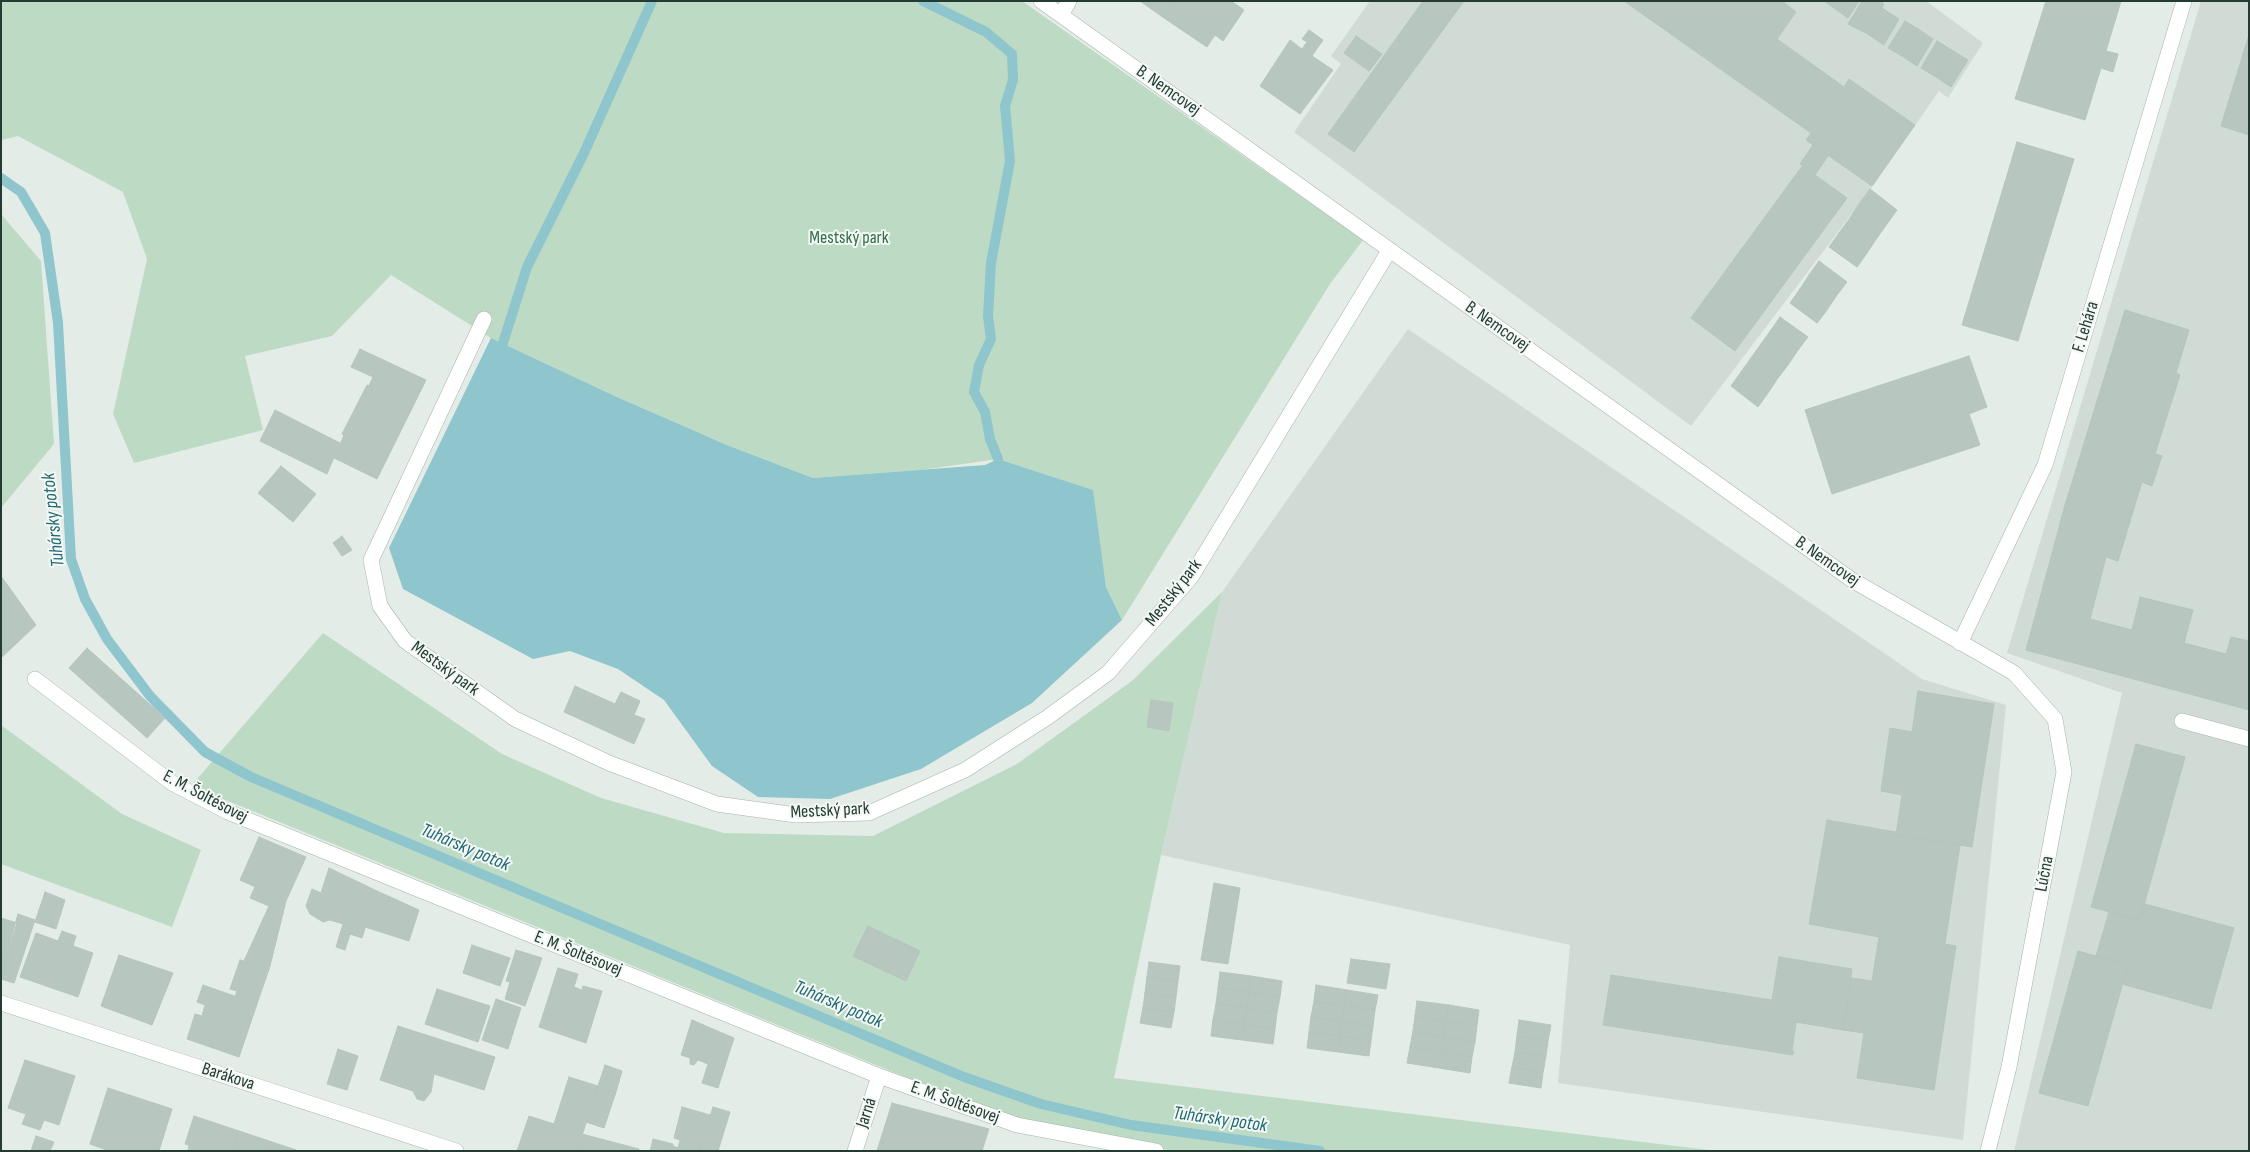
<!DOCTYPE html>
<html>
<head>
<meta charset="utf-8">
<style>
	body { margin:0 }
	#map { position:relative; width:2250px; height:1152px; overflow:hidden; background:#e3ece7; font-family:"Sofia Sans Condensed",sans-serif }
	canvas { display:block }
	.frame { position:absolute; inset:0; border:2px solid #243b34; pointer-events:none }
</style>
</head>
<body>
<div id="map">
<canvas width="2250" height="1152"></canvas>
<div class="frame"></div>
</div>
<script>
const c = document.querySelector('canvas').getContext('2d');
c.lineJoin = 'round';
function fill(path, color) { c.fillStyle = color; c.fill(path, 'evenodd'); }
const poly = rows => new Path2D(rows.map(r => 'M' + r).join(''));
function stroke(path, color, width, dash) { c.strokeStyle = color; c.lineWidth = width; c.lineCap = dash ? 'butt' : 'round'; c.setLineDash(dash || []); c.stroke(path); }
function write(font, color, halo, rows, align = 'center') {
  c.font = font + ' "Sofia Sans Condensed",sans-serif'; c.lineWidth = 4; c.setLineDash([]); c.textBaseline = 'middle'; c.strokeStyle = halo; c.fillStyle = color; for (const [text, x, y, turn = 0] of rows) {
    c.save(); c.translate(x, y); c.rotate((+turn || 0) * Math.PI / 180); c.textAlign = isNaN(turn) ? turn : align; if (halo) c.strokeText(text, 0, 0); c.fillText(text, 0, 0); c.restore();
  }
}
const built = poly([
	[1370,1,1926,1,1983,43,1948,98,1939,91,1875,183,1691,426,1294,132,1341,64,1331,56],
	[2201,1,2249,1,2249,1151,2014,1151,2122,693,2007,653],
	[1408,329,1922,679,2006,705,1963,1140,1558,1083,1570,945,1161,855,1222,592]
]);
const green = poly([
	[1,1,1022,1,1363,240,1330,284,1122,620,1106,587,1092,490,998,459,921,470,813,478,727,445,617,397,491,338,391,275,332,336,245,356,263,430,134,463,113,414,147,259,123,192,18,136,1,140],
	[1,214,41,261,54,444,1,508],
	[1222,592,1161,855,1114,1078,1717,1151,1174,1151,1033,1129,191,786,323,633,502,754,601,798,724,833,873,836,1017,764,1132,681],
	[1,725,122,814,201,850,172,927,1,864]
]);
const water = poly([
	[491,338,617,397,727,445,813,478,985,465,998,459,1093,490,1106,587,1122,620,1032,703,921,769,830,799,758,797,712,766,664,700,618,669,570,651,533,659,403,589,389,548]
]);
const stream = poly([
	[923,1,986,32,1012,54,1013,80,1005,106,1010,161,991,263,988,316,991,339,979,365,974,392,985,412,990,439,998,459],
	[1,178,21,192,45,233,58,323,71,559,85,599,107,639,150,696,205,752,251,777,964,1077,1041,1104,1131,1125,1320,1151],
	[503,343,527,267,584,153,652,1]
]);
const building = poly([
	[1140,1,1175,1,1164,18,1140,1],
	[1175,1,1231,1,1244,10,1223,41,1215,35,1207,47,1164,18,1175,1],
	[1423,1,1464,1,1354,152,1328,134,1423,1],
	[1624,1,1782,1,1796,12,1777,39,1844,87,1849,79,1915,125,1872,186,1806,140,1811,133,1624,1],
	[1824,1,1859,1,1848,18,1824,1],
	[1862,1,1881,1,1884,4,1866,33,1848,24,1862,1],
	[2046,1,2121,1,2106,51,2118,54,2113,72,2101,68,2085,120,2015,99,2046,1],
	[1882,8,1899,19,1884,45,1866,33,1882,8],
	[1905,21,1918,29,1902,56,1888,48,1905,21],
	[1918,29,1933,39,1917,66,1902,56,1918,29],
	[1309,30,1323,40,1312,56,1333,70,1300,114,1260,86,1290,40,1302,49,1307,42,1302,39,1309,30],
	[1356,36,1382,54,1369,71,1344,53,1356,36],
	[2248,38,2249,38,2249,135,2221,126,2248,38],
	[1937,41,1953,51,1936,77,1921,68,1937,41],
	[1953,51,1968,60,1951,87,1936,77,1953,51],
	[2017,142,2074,159,2018,341,1962,325,2017,142],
	[1813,145,1828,156,1815,175,1847,198,1735,351,1691,318,1803,165,1800,164,1813,145],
	[1870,189,1897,210,1887,224,1859,204,1870,189],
	[1859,204,1887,224,1877,238,1850,218,1859,204],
	[1850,218,1877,238,1867,253,1839,233,1850,218],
	[1839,233,1867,253,1857,267,1829,247,1839,233],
	[1819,261,1847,282,1837,295,1809,275,1819,261],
	[1809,275,1837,295,1827,310,1800,289,1809,275],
	[1800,289,1827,310,1817,323,1790,303,1800,289],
	[2125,310,2189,330,2176,373,2180,375,2155,454,2162,456,2152,486,2142,482,2118,561,2106,557,2090,619,2132,630,2140,597,2193,610,2184,643,2226,654,2231,637,2249,641,2249,710,2026,650,2065,505,2125,310],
	[1780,317,1808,337,1798,350,1771,330,1780,317],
	[1771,330,1798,350,1788,365,1761,344,1771,330],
	[1761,344,1788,365,1778,378,1751,358,1761,344],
	[360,349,426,380,377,479,334,458,344,435,342,434,367,385,369,386,373,377,351,367,360,349],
	[1969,356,1987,407,1969,414,1980,445,1832,494,1805,410,1969,356],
	[1751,358,1778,378,1768,393,1741,372,1751,358],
	[1741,372,1768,393,1758,407,1731,386,1741,372],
	[275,410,340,443,327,474,260,441,275,410],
	[281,466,316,494,293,522,258,493,281,466],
	[342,536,352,550,342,556,333,543,342,536],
	[1,576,36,625,1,658,1,576],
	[87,648,165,718,147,738,69,668,87,648],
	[575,686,615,704,621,692,640,701,634,715,645,719,634,744,564,712,575,686],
	[1918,691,1994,704,1972,847,1896,835,1902,795,1881,791,1890,728,1912,732,1918,691],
	[1151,700,1173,703,1169,731,1147,727,1151,700],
	[2136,744,2185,757,2140,920,2091,907,2136,744],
	[1827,820,1896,832,1896,835,1960,845,1945,944,1956,946,1934,1090,1857,1078,1864,1033,1843,1030,1851,978,1872,981,1879,937,1809,924,1827,820],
	[259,837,306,857,286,901,240,880,259,837],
	[329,868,377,891,362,938,350,934,345,950,336,947,343,924,330,920,323,922,310,914,306,906,312,889,321,893,329,868],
	[1214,883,1240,888,1228,964,1201,960,1214,883],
	[255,887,286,901,269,970,244,961,269,906,250,898,255,887],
	[377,891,419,910,409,941,365,927,377,891],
	[45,892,65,900,56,929,35,922,45,892],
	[2145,904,2234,928,2211,1009,2122,984,2128,965,2096,956,2109,912,2140,920,2145,904],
	[18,914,35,920,14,983,1,979,1,972,18,914],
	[1,918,17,923,1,972,1,918],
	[868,926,920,951,906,981,853,956,868,926],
	[62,931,76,936,73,946,93,953,78,997,20,977,36,933,58,941,62,931],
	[472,945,510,958,500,986,463,973,472,945],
	[516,950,542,958,525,1006,505,999,510,982,506,981,516,950],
	[2078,951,2128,965,2088,1106,2039,1093,2078,951],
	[119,955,173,973,152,1025,101,1006,119,955],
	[1779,957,1852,969,1843,1030,1796,1022,1792,1051,1794,1051,1793,1055,1603,1025,1611,975,1772,1000,1779,957],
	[1351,959,1390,964,1386,989,1347,983,1351,959],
	[240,960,269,969,257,1004,235,997,237,991,230,989,240,960],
	[1149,962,1180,966,1178,981,1147,977,1149,962],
	[558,968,578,974,574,987,582,990,583,986,602,991,586,1043,539,1027,558,968],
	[1220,972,1251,976,1249,992,1218,988,1220,972],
	[1251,976,1282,981,1280,997,1249,992,1251,976],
	[1147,977,1178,981,1176,997,1145,993,1147,977],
	[203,985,257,1004,239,1057,187,1039,195,1014,202,1016,205,1005,197,1002,203,985],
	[1316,985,1347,990,1344,1006,1314,1001,1316,985],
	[1218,988,1249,992,1247,1008,1216,1004,1218,988],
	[437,989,490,1006,478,1042,425,1024,437,989],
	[1347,990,1378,995,1375,1010,1344,1006,1347,990],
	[1249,992,1280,997,1277,1013,1247,1008,1249,992],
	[1145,993,1176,997,1174,1012,1143,1008,1145,993],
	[496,999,521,1008,508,1049,482,1040,496,999],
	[1314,1001,1344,1006,1342,1021,1311,1017,1314,1001],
	[1417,1001,1449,1005,1446,1021,1415,1016,1417,1001],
	[1216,1004,1247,1008,1244,1024,1213,1020,1216,1004],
	[1449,1005,1479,1010,1477,1025,1446,1021,1449,1005],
	[1344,1006,1375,1010,1373,1026,1342,1021,1344,1006],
	[1143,1008,1174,1012,1171,1028,1140,1023,1143,1008],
	[1247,1008,1277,1013,1275,1029,1244,1024,1247,1008],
	[1415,1016,1446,1021,1444,1037,1413,1031,1415,1016],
	[1311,1017,1342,1021,1340,1036,1309,1032,1311,1017],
	[692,1020,734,1038,718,1088,702,1083,708,1064,698,1060,694,1065,690,1064,690,1058,681,1055,692,1020],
	[1213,1020,1244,1024,1242,1040,1211,1036,1213,1020],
	[1519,1020,1551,1025,1548,1041,1517,1036,1519,1020],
	[1342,1021,1373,1026,1371,1041,1340,1036,1342,1021],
	[1446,1021,1477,1025,1475,1042,1444,1037,1446,1021],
	[1244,1024,1275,1029,1273,1044,1242,1040,1244,1024],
	[398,1026,495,1057,484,1090,434,1074,431,1092,424,1101,417,1099,413,1091,380,1080,398,1026],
	[1413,1031,1444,1037,1441,1052,1410,1047,1413,1031],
	[1309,1032,1340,1036,1338,1052,1307,1048,1309,1032],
	[1340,1036,1371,1041,1369,1056,1338,1052,1340,1036],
	[1517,1036,1548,1041,1546,1056,1515,1052,1517,1036],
	[1444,1037,1475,1042,1472,1057,1441,1052,1444,1037],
	[1410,1047,1441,1052,1439,1068,1407,1063,1410,1047],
	[338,1049,358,1056,347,1090,327,1084,338,1049],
	[1441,1052,1472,1057,1470,1073,1439,1068,1441,1052],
	[1515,1052,1546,1056,1543,1073,1512,1067,1515,1052],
	[25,1060,75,1076,59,1125,44,1120,40,1130,22,1124,26,1114,8,1108,25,1060],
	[605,1065,622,1071,616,1092,598,1086,605,1065],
	[1512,1067,1543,1073,1541,1088,1509,1083,1512,1067],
	[569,1077,598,1086,577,1151,517,1151,529,1116,554,1124,569,1077],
	[598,1086,616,1092,604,1128,586,1122,598,1086],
	[108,1088,172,1109,159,1151,109,1151,90,1144,108,1088],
	[892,1103,989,1129,982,1151,877,1151,892,1103],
	[682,1107,710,1115,699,1151,650,1151,653,1139,673,1144,673,1146,678,1148,680,1140,674,1138,682,1107],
	[713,1107,730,1112,718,1151,699,1151,713,1107],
	[194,1116,239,1131,232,1151,188,1151,189,1145,185,1144,194,1116],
	[239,1131,296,1150,232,1151,239,1131],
	[582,1134,639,1149,639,1151,577,1151,582,1134],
	[36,1136,54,1142,50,1151,31,1151,36,1136]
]);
const minor = poly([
	[1041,1,1852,580,2014,673,2055,719,2064,772,2009,1067,1988,1151],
	[1061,15,1069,1],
	[484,319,371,560,380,606,405,641,515,719,609,763,717,804,796,815,869,813,965,770,1048,717,1108,673,1191,577,1389,251],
	[1960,643,2045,465,2184,1],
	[35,679,172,783,228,812,879,1076,1017,1125,1156,1151],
	[2182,721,2249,739],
	[1,1003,456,1151],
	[855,1151,879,1076]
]);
const streetNames = [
	["B. Nemcovej",1168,91,35],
	["B. Nemcovej",1497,327,35],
	["F. Lehára",2086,327,-73],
	["B. Nemcovej",1827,562,35],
	["Mestský park",1174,593,-52],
	["Mestský park",445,669,36],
	["E. M. Šoltésovej",205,797,28],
	["Mestský park",830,811,-3],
	["Lúčna",2045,874,-79],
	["E. M. Šoltésovej",578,954,22],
	["Barákova",228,1077,18],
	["E. M. Šoltésovej",955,1103,20],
	["Jarná",867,1113,-72]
];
const parkNames = [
	["Mestský park",849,238]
];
const waterNames = [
	["Tuhársky potok",54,520,-96],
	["Tuhársky potok",465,848,23],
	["Tuhársky potok",838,1005,23],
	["Tuhársky potok",1220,1120,8]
];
fill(built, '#d1dbd6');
fill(green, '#bddbc4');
fill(water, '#8fc5cd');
stroke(stream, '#8fc5cd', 10);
fill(building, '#b8c6c0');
stroke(building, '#b5c5be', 1);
stroke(minor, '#a6b3ae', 16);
stroke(minor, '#fff', 15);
write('18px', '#243b34', '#f3f8f5', streetNames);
write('18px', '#316f47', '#f3f8f5', parkNames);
write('italic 19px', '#226973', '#f3f8f5', waterNames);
</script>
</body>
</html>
